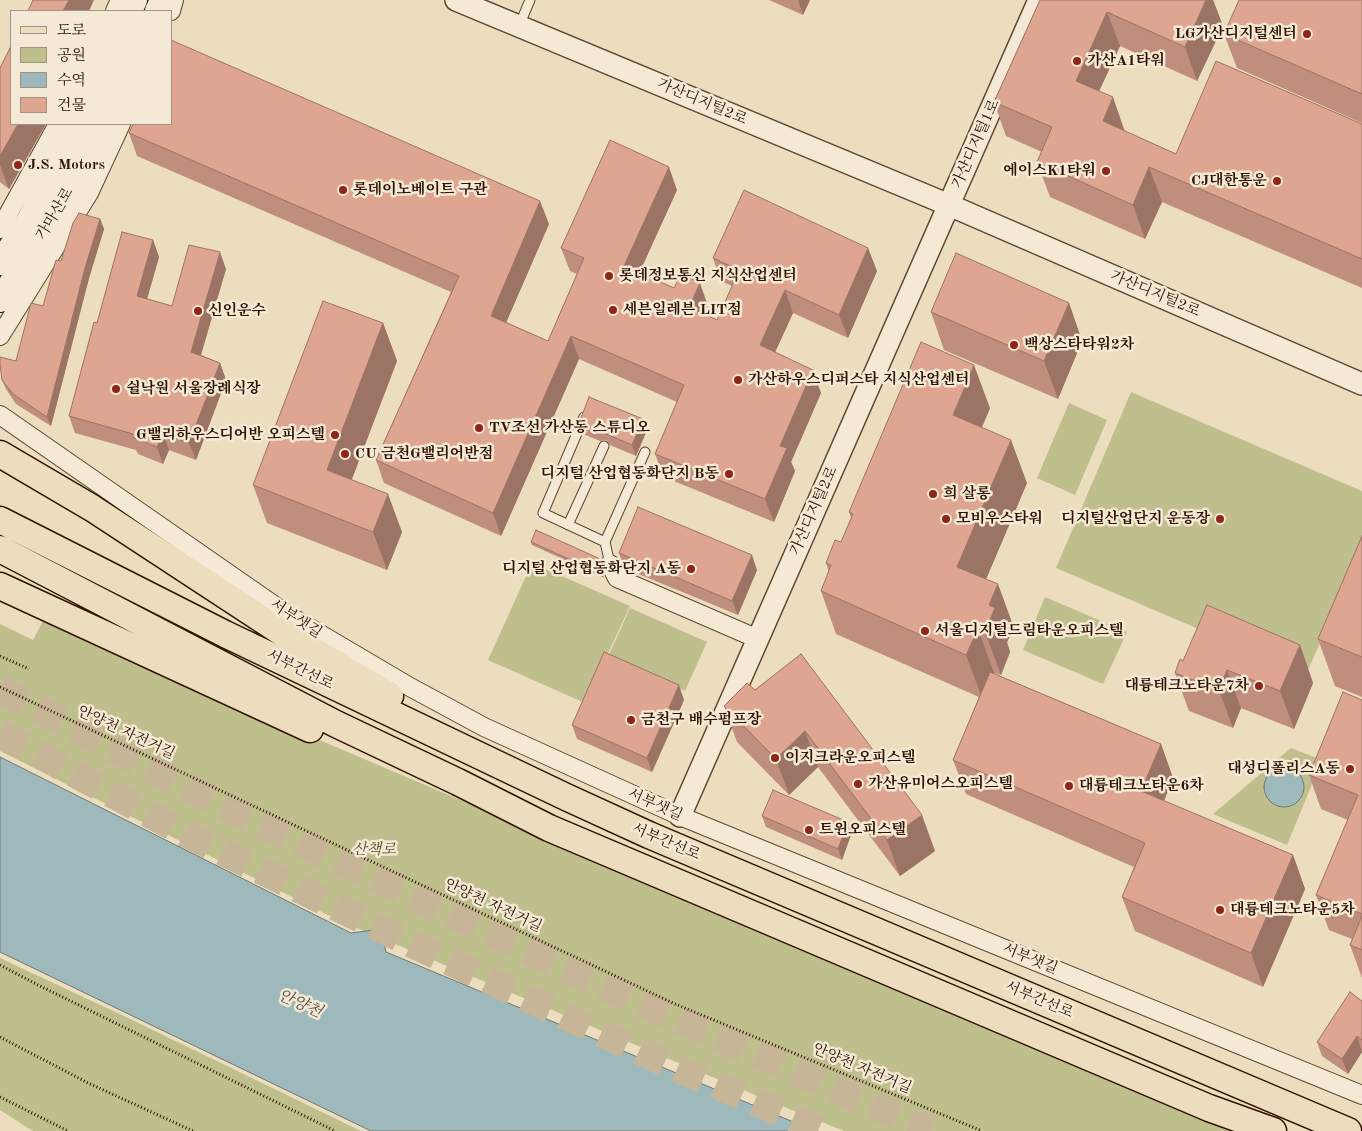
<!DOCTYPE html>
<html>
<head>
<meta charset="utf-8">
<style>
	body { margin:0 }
	#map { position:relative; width:1362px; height:1131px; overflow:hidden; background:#ecddbe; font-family:"Old Standard TT","Noto Serif KR",serif }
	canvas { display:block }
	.legend { position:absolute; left:10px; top:10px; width:162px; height:115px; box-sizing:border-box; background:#f3e9d5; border:1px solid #a59381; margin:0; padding:6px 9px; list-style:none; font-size:15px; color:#311302 }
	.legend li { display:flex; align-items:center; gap:10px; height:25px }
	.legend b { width:25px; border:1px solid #a59381 }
</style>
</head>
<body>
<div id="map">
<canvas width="1362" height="1131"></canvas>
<ul class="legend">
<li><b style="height:6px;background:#ecddbe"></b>도로</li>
<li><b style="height:14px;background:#bebf8c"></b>공원</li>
<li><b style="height:14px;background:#9db9bc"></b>수역</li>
<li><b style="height:14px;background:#dea590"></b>건물</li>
</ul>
</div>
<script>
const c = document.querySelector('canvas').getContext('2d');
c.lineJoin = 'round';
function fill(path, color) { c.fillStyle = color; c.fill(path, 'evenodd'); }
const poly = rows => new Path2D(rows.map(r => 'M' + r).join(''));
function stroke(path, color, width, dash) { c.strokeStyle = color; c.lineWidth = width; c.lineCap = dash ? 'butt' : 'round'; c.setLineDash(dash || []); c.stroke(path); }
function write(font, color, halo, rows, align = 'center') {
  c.font = font + ' "Old Standard TT","Noto Serif KR",serif'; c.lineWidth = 5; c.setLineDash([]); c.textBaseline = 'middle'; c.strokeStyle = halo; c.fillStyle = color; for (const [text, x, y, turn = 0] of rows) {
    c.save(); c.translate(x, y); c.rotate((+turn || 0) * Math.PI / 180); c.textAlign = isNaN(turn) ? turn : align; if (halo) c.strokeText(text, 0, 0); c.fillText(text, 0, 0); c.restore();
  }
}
const green = poly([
	[1131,392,1362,491,1362,547,1306,675,1056,568],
	[1069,403,1107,420,1075,495,1037,478],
	[532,563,630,606,585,703,488,660],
	[1045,597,1127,632,1103,684,1023,650],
	[630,608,707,642,685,691,608,657],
	[46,615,303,733,1057,1054,1248,1131,844,1131,767,1100,340,921,0,751,0,624,33,640],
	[1291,748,1322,760,1287,845,1213,814],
	[0,958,126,1017,361,1131,33,1131,0,1110]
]);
const water = poly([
	[0,757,351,933,381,929,386,952,815,1131,371,1131,0,952,0,757],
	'1264 787a20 20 0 1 1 40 0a20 20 0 1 1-40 0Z'
]);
const trunkTunnel = poly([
	[0,689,220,805,611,990,931,1131],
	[0,733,186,834,408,942,676,1068,824,1131]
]);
const path = poly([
	[0,656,29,669],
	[0,687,675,1004,982,1131],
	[0,965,38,985,335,1131],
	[0,1037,88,1083,193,1131],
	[0,1097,68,1131]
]);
const service = poly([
	[519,26,530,0],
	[584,417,543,513,605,542,645,452],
	[568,525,604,446],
	[605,542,610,564]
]);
const minor = poly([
	[115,11,120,0],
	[171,11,174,0],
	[0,229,58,124],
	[0,336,89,193,121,124],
	[0,415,288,615,410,687,484,727,680,816,1362,1095],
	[610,564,617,578,758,639]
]);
const tertiary = poly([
	[456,0,949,205,1362,384],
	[680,816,1039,0]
]);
const secondary = poly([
	[130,11,135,0],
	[157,11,162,0],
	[0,263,29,220,77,124],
	[0,300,60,208,103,124]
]);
const primary = poly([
	[0,454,92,508,278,630,390,696],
	[0,520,225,634,566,797,649,835,1348,1131],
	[0,549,336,724,458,782,549,828,1209,1108,1273,1131],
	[0,586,310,729]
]);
const wall = poly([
	[769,0,810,0,803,15],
	[1040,0,1213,0,1223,26,1197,81,1120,46,1099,91,1125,131,1176,154,1362,124,1362,288,1162,202,1145,239,1050,197,1037,162,1042,152,1006,136,994,102],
	[1362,0,1362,123,1237,68,1224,34],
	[0,68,46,124,9,189,1,183,0,182],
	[129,133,549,224,506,322,548,341,577,274,570,271,561,248,677,190,639,273,708,306,705,314,717,320,732,286,721,281,713,258,877,271,848,338,793,313,775,352,821,393,791,462,795,471,774,522,664,477,655,454,677,402,579,359,501,536,384,483,376,460,451,292,137,156],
	[100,219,104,229,89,278,51,426,16,404,6,389,2,380,16,361,43,306,61,261],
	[153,240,159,257,147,299,172,306,226,269,201,355,220,363,226,380,196,460,169,450,163,464,138,454,136,450,75,433,69,416,97,323],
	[1069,303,1082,341,1058,399,944,350,931,312],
	[383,323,397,361,351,480,402,532,387,570,267,523,253,485],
	[990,408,982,427,1027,483,986,579,1014,628,1007,642,1010,652,1001,675,994,673,993,673,1161,744,1173,778,1164,801,1293,855,1305,889,1263,987,1135,931,1122,897,1134,867,966,794,953,760,979,697,836,634,821,591,829,572,826,563,841,542,851,518,849,512],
	[643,419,647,430,636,456,610,445,606,440,600,441,583,434,579,423],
	[1362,536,1362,697,1335,686,1318,639],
	[531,542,598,558,604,578,532,545],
	[619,553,757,570,738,615,624,568],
	[1300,645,1313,683,1294,729,1241,708,1233,728,1189,711,1175,673,1183,661],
	[801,654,935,851,900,876,818,767,789,795,737,742,724,706,755,690],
	[684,700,652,772,577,739,572,725],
	[1362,700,1362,978,1350,945,1352,939,1329,930,1316,895,1348,820,1321,809,1309,775],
	[762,816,848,822,852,832,842,860,766,827],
	[1362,1001,1362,1052,1348,1074,1322,1056,1317,1042]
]);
const shadedWall = poly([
	[69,0,94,0,89,11,63,11],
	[798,0,810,0,803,15],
	[1206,0,1213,0,1223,26,1197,81,1185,47],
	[1107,12,1120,46,1088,115,1076,81],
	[1113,97,1125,132,1103,121],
	[18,124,46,124,9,189,0,165,0,156],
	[669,167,677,190,632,289,624,266],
	[1149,167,1162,202,1145,239,1133,205],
	[540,201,549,224,499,339,491,316],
	[100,219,104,229,89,278,51,426,47,417,85,268],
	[153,240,159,257,143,313,137,296],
	[868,248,877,271,848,338,839,315],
	[220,252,226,269,197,368,191,352],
	[700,283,708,306,698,330,689,307],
	[785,290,793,313,768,368,760,345],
	[1069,303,1082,341,1058,399,1044,361],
	[383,323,397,361,341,508,327,470],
	[571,336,579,359,501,536,493,513],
	[220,363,226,380,196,460,189,443],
	[974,365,990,408,969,458,953,415],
	[813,370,821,393,791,462,795,471,774,522,765,499,780,446],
	[643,419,647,430,636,456,632,445],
	[163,433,169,450,163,464,157,447],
	[1011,440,1027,483,973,610,957,567],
	[388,494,402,532,387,570,373,532],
	[752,555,757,570,738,615,732,601],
	[998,584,1014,628,1007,642,1010,652,1001,675,985,632,989,605],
	[978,629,994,673,982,698,966,655],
	[1300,645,1313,683,1294,729,1280,691],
	[1227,670,1241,708,1233,728,1219,690],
	[679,685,684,700,652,772,647,758],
	[805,731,818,767,789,795,776,759],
	[1161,744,1173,778,1154,825,1141,791],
	[922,815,935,851,900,876,887,840],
	[848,822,852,832,842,860,838,849],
	[1293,855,1305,889,1263,987,1251,953],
	[1357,1036,1362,1052,1348,1074,1342,1059]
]);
const building = poly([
	[33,0,69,0,63,11,28,11,33,0],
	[1040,0,1206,0,1185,47,1107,12,1076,81,1113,97,1103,121,1176,154,1216,61,1362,124,1362,259,1149,167,1133,205,1037,162,1052,127,994,102,1040,0],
	[1239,0,1362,0,1362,94,1224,34,1239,0],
	[171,40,540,201,491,316,548,341,584,258,561,248,610,140,669,167,624,266,674,288,681,274,700,283,689,307,717,320,739,270,713,258,744,190,868,248,839,315,785,290,760,345,813,370,780,446,787,448,765,499,655,454,684,385,571,336,493,513,376,460,459,276,129,133,133,124,171,124,171,40],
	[11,46,11,124,18,124,0,156,0,68,11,46],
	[79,213,100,219,85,268,47,417,13,394,2,380,0,365,0,357,16,361,31,303,43,306,56,260,61,261,73,223,79,213],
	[122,232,153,240,137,296,172,306,189,245,220,252,191,352,220,363,189,443,163,433,157,447,132,437,133,434,69,416,94,322,97,323,122,232],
	[956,253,1069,303,1044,361,931,312,956,253],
	[323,301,383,323,327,470,388,494,373,532,253,485,323,301],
	[921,342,974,365,953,415,1011,440,957,567,998,584,989,605,995,608,985,632,978,629,966,655,821,591,831,565,826,563,835,540,841,542,853,514,849,512,921,342],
	[589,397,643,419,632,445,606,434,602,429,596,430,579,423,589,397],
	[638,507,752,555,732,601,619,553,638,507],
	[536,530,598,558,602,574,531,542,536,530],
	[1362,536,1362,657,1318,639,1362,536],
	[1207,605,1300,645,1280,691,1227,670,1219,690,1175,673,1180,659,1183,661,1207,605],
	[604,652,679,685,647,758,572,725,604,652],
	[801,654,922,815,887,840,805,731,776,759,724,706,747,683,755,690,801,654],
	[990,672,1161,744,1141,791,1293,855,1251,953,1122,897,1145,843,953,760,990,672],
	[1343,692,1362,700,1362,914,1316,895,1358,795,1309,775,1343,692],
	[773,790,848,822,838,849,762,816,773,790],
	[1362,916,1362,950,1350,945,1362,916],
	[1350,992,1362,1001,1362,1040,1357,1036,1342,1059,1317,1042,1350,992]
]);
const markers = [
	[1307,34,5,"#8f2418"],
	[1077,61,5,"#8f2418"],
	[18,165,5,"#8f2418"],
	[1106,171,5,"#8f2418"],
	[1277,181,5,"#8f2418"],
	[343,190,5,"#8f2418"],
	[609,276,5,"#8f2418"],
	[613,310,5,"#8f2418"],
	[198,311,5,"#8f2418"],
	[1014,345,5,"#8f2418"],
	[738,380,5,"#8f2418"],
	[116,389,5,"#8f2418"],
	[479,428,5,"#8f2418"],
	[335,435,5,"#8f2418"],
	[345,454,5,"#8f2418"],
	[729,474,5,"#8f2418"],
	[933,494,5,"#8f2418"],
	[946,519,5,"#8f2418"],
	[1220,519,5,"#8f2418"],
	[691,569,5,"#8f2418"],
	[925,631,5,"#8f2418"],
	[1259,686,5,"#8f2418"],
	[631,720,5,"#8f2418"],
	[775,758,5,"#8f2418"],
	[1350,769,5,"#8f2418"],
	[858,784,5,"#8f2418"],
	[1069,786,5,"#8f2418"],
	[809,830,5,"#8f2418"],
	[1220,910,5,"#8f2418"]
];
const poiNames = [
	["LG가산디지털센터",1297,34,"right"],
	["가산A1타워",1087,61],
	["J.S. Motors",28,165],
	["에이스K1타워",1096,171,"right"],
	["CJ대한통운",1267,181,"right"],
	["롯데이노베이트 구관",353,190],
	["롯데정보통신 지식산업센터",619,276],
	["세븐일레븐 LIT점",623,310],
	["신인운수",208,311],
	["백상스타타워2차",1024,345],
	["가산하우스디퍼스타 지식산업센터",748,380],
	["쉴낙원 서울장례식장",126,389],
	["TV조선 가산동 스튜디오",489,428],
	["G밸리하우스디어반 오피스텔",325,435,"right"],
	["CU 금천G밸리어반점",355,454],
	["디지털 산업협동화단지 B동",719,474,"right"],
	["희 살롱",943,494],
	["모비우스타워",956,519],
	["디지털산업단지 운동장",1210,519,"right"],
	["디지털 산업협동화단지 A동",681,569,"right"],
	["서울디지털드림타운오피스텔",935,631],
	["대륭테크노타운7차",1249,686,"right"],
	["금천구 배수펌프장",641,720],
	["이지크라운오피스텔",785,758],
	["대성디폴리스A동",1340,769,"right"],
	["가산유미어스오피스텔",868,784],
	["대륭테크노타운6차",1079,786],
	["트윈오피스텔",819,830],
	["대륭테크노타운5차",1230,910]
];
const streetNames = [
	["가산디지털2로",702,102,23],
	["가산디지털1로",976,144,-66],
	["가마산로",55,214,-59],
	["가산디지털2로",1155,294,23],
	["가산디지털2로",814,511,-66],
	["서부샛길",296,619,33],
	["서부간선로",300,670,26],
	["안양천 자전거길",126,733,25],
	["서부샛길",655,805,24],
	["서부간선로",666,842,23],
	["안양천 자전거길",493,906,25],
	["서부샛길",1030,959,22],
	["서부간선로",1039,1000,23],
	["안양천 자전거길",862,1069,23]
];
const parkNames = [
	["산책로",374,850]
];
const waterNames = [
	["안양천",300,1004,24]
];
fill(green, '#bebf8c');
fill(water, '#9db9bc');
stroke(water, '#727772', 1);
stroke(trunkTunnel, '#c7b598', 28, [28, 14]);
stroke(service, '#604631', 11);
stroke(minor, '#604631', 20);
stroke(tertiary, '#604631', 24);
stroke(secondary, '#311302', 26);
stroke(primary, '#311302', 29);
stroke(path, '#311302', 3, [1, 2.5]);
stroke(service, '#f3e9d5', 9);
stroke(minor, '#f3e9d5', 18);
stroke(tertiary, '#f3e9d5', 21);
stroke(secondary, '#f3e9d5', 24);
stroke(primary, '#ecddbe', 26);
fill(wall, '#bf8e7c');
fill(shadedWall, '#9b7465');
fill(building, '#dea590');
stroke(building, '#9b7465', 1);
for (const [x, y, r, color] of markers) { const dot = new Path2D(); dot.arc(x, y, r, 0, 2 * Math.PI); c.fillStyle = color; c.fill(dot); stroke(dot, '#f3e9d5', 2); }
write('bold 15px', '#311302', '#f3e9d5', poiNames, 'left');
write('15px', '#311302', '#f3e9d5', streetNames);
write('italic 15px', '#5b472b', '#f3e9d5', parkNames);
write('italic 16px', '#574d43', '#f3e9d5', waterNames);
</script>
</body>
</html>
